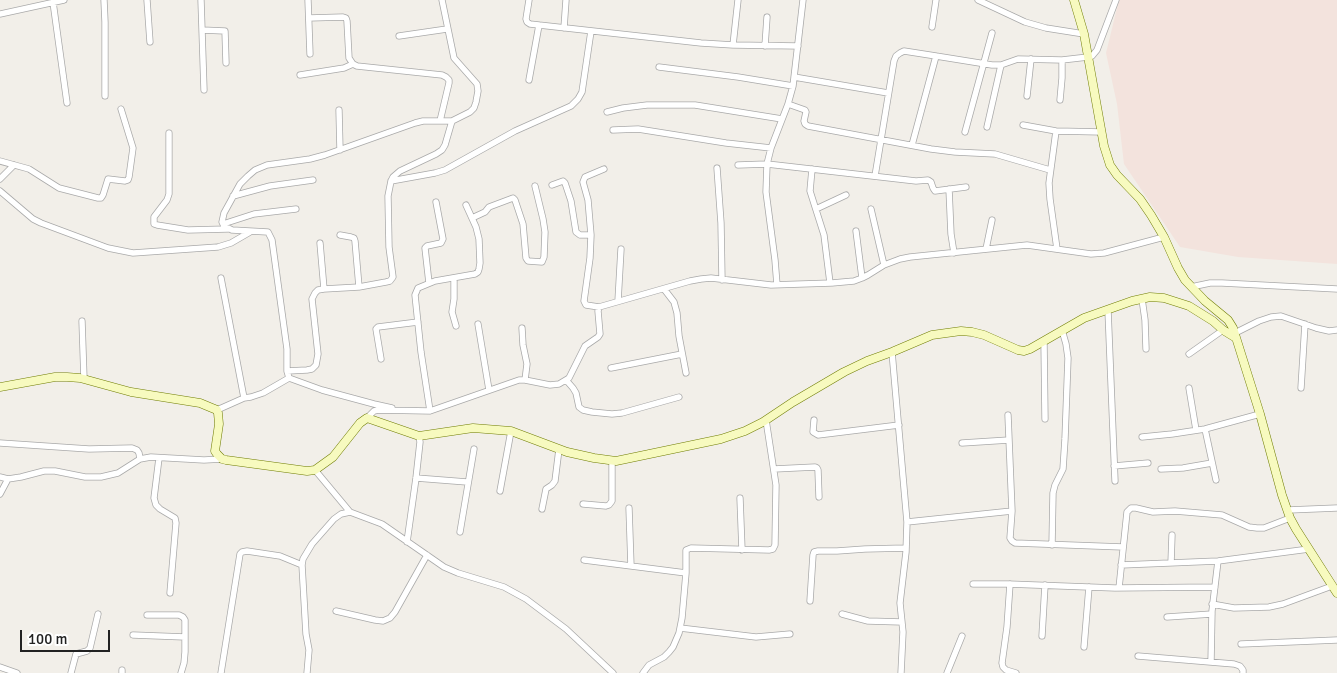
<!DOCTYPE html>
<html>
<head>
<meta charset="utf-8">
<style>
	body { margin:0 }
	#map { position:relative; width:1337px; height:673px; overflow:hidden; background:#f2efe9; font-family:Signika,sans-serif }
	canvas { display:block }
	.scale { position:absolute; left:20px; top:630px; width:90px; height:22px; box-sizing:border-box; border:2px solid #222; border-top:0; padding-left:6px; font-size:15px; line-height:18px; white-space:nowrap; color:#222; -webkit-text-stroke:4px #fff; paint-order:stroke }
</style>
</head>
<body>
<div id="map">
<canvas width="1337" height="673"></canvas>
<div class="scale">100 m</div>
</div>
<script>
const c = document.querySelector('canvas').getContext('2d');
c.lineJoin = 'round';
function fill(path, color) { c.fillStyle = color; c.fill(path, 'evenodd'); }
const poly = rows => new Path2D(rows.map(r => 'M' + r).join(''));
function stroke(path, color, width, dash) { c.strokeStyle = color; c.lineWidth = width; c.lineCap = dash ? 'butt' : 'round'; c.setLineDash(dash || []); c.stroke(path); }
const military = poly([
	[1119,0,1337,0,1337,264,1238,257,1180,247,1124,164,1117,104,1106,53]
]);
const street = poly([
	[104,0,105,22,105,96],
	[147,0,150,42],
	[201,0,204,90],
	[308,0,310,54],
	[529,0,526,19,527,22,530,24,701,43,733,45,798,46],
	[978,0,1025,22,1046,28,1084,34],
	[53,2,67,103],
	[0,14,64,0],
	[309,18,343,17,346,18,347,21,349,58,353,64,357,66,442,75,446,77,449,80,449,83,440,121],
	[932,27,936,0],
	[564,28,566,0],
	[202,30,225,31,226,63],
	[399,36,447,29],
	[733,45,738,0],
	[765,46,767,17],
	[659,67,738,77,793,86],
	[300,75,344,68,353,64],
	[794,77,888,93],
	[529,80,539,25],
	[1027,96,1031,59],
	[1060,100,1062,78,1062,60],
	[788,104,805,110,806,112,804,121,805,124,808,126,931,149,955,152,995,154,1050,170],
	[339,110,340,150],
	[607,112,623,108,647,105,695,105,782,119],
	[1023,125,1056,131,1102,132],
	[987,127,1001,65],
	[613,130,638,129,726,143,771,148],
	[1056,131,1049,183,1050,199,1057,249],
	[965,132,992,33],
	[169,133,169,194,167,200,154,217,154,224,157,225,188,230,228,229],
	[912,145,936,56],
	[0,161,29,169,59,188,98,198,101,198,103,195,108,179,125,181,128,180,129,177,133,148,121,109],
	[738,165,767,164,916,181,928,180,931,182,933,188,935,191,966,187],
	[717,168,721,223,722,280],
	[812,169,810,191,824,235,830,283],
	[875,176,894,61,896,56,900,53,904,51,936,56,992,65,1001,65,1018,59,1062,60,1088,57,1092,56,1097,50,1116,0],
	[0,179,14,165],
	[391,181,435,173,445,170,515,131,571,106,578,99,582,92,591,31],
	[552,185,563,181,565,183,571,201,576,232,580,235,591,235],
	[949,189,951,234,954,253],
	[0,191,33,219,41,223,108,248,133,253,218,247,231,243,250,232],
	[233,196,270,186,313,180],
	[816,209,846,195],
	[871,209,884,265],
	[472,218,485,212,489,207,513,198,515,200,523,224,526,258,528,261,542,262,544,257,545,232,543,219,535,186],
	[223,224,254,214,296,209],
	[856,231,862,278],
	[340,235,351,237,354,238,355,241,359,287],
	[320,243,324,289],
	[986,249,992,220],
	[221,278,244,398],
	[454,278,454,299,452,312,456,326],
	[429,283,425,248,427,246,441,243,443,239,436,202],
	[777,285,775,260,766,192,767,164,771,148,788,104,793,86,803,0],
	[1191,287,1210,283,1222,283,1337,289],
	[664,289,674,302,677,313,679,336,686,373],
	[1142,299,1145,320,1146,349],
	[618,301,621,249],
	[599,307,586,305,584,301,590,258,591,235,588,200,583,182,585,177,604,169],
	[1108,310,1115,481],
	[82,321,84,379],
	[478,324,489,390],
	[522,328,523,345,527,364,525,380],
	[1235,333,1259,321,1271,317,1281,316,1316,328,1329,331,1337,330],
	[1044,341,1045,419],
	[892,352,907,522,906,552,900,603,903,632,901,673],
	[1189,354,1223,330],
	[381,359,376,329,378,327,418,322],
	[611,368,682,354],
	[287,371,307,370,312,369,316,365,318,354,312,299,315,293,318,290,324,289,359,287,386,282,390,281,393,277,389,247,388,196,391,181,393,177,400,171,436,154,442,150,445,145,452,121],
	[566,380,573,388,576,393,579,407,583,410,592,412,612,414,622,413,679,397],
	[1189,388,1196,430],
	[1301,388,1305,324],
	[392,408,374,404,322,390,289,378,287,371,287,349,272,240,268,232,232,230,224,226,222,222,224,213,240,184,248,176,255,170,267,165,310,159,325,155,415,123,423,121,452,121,470,112,474,108,476,102,478,91,477,84,454,58,442,0],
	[217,410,244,398,251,397,263,393,289,378],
	[430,411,421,352,415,295,418,288,435,281,475,274,478,272,479,269,480,263,479,239,476,227,466,205],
	[1008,415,1012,511,1010,538,1012,541,1015,543,1123,547],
	[367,418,374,411,378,410,430,411,519,380,525,380,550,385,559,384,569,378,585,346,598,337,600,334,598,311,599,307,690,281,701,279,711,278,771,285,832,283,854,281,862,278,868,275,884,265,900,259,910,257,1027,245,1091,254,1104,253,1164,237],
	[814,420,813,432,818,435,899,425],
	[1205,429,1216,480],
	[1142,437,1172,434,1205,429,1260,414],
	[0,443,89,449,132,448,137,450,139,453,140,459],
	[962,443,1009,440],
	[159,458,154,498,156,505,160,509,175,518,176,523,170,593],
	[1114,466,1148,463],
	[774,469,815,467,817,468,818,470,819,497],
	[1161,469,1183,468,1212,463],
	[315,470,350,512],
	[0,477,8,479,21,477,44,471,55,471,85,477,101,477,118,473,140,459,151,457,204,460,222,459],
	[416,478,467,482],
	[500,491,511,431],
	[0,494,8,479],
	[740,498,742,550],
	[583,504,606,506,609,505,612,501,612,460],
	[629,508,631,566],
	[542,509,546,489,552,485,555,481,559,449],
	[1288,510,1337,508],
	[907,522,1012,511],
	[460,532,474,449],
	[407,542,416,478,420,442,419,436],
	[1052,545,1053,493,1055,485,1063,469,1065,439,1068,358,1066,344,1062,330],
	[584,560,686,573],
	[1171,563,1172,535],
	[1121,565,1218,561,1309,549],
	[973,584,1008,584,1115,588,1215,587],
	[1010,584,1007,627,1002,663,1003,667,1006,670,1016,673],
	[1119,588,1127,512,1131,508,1136,508,1153,512,1175,511,1222,515,1249,527,1257,528,1264,528,1290,518],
	[810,601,813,555,814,552,818,551,837,551,865,549,906,548],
	[1212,604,1234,608,1269,607,1283,604,1332,586],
	[336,611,375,620,383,621,390,618,395,612,427,555],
	[842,614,868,621,902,622],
	[147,615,179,615,183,617,185,620,185,652,184,663,181,673],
	[1167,617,1212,614],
	[680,628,756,637,790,634],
	[133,635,185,637],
	[1042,636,1045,585],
	[1241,644,1337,640],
	[1084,647,1089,587],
	[1138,656,1234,664,1240,666,1243,670,1243,673],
	[1211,662,1212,611,1218,561],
	[0,667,17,673],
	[71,673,76,654,87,651,90,648,98,614],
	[122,673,122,670],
	[221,673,240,554,242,552,247,551,280,556,302,565],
	[307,673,309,650,306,634,302,565,303,559,312,544,334,519,341,514,350,512,382,524,444,567,458,573,504,587,526,599,566,629,613,673],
	[643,673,649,665,664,657,669,652,673,647,679,633,682,618,686,573,686,550,691,548,769,550,773,549,775,545,776,485,766,420],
	[947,673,962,636]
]);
const secondary = poly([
	[1074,0,1084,34,1104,146,1110,165,1117,175,1140,199,1151,215,1164,237,1178,268,1185,280,1205,301,1228,320,1233,328,1260,414,1282,495,1290,518,1296,529,1337,593],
	[0,387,55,377,67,377,80,378,131,392,200,403,212,408,217,410,218,413,219,424,215,451,217,454,222,459,226,460,307,471,315,470,333,457,360,423,367,418,419,436,473,428,511,431,567,452,594,458,616,461,721,439,745,431,763,422,793,402,844,372,867,361,892,352,932,335,961,331,972,332,984,335,1018,350,1024,351,1030,349,1084,318,1132,301,1150,297,1164,298,1189,306,1213,321,1223,330,1236,338]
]);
fill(military, '#f3e3dd');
stroke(street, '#a9a9a9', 7);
stroke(secondary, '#707d05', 9);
stroke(street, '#fff', 5.5);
stroke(secondary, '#f7fabf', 8);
</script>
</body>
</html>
